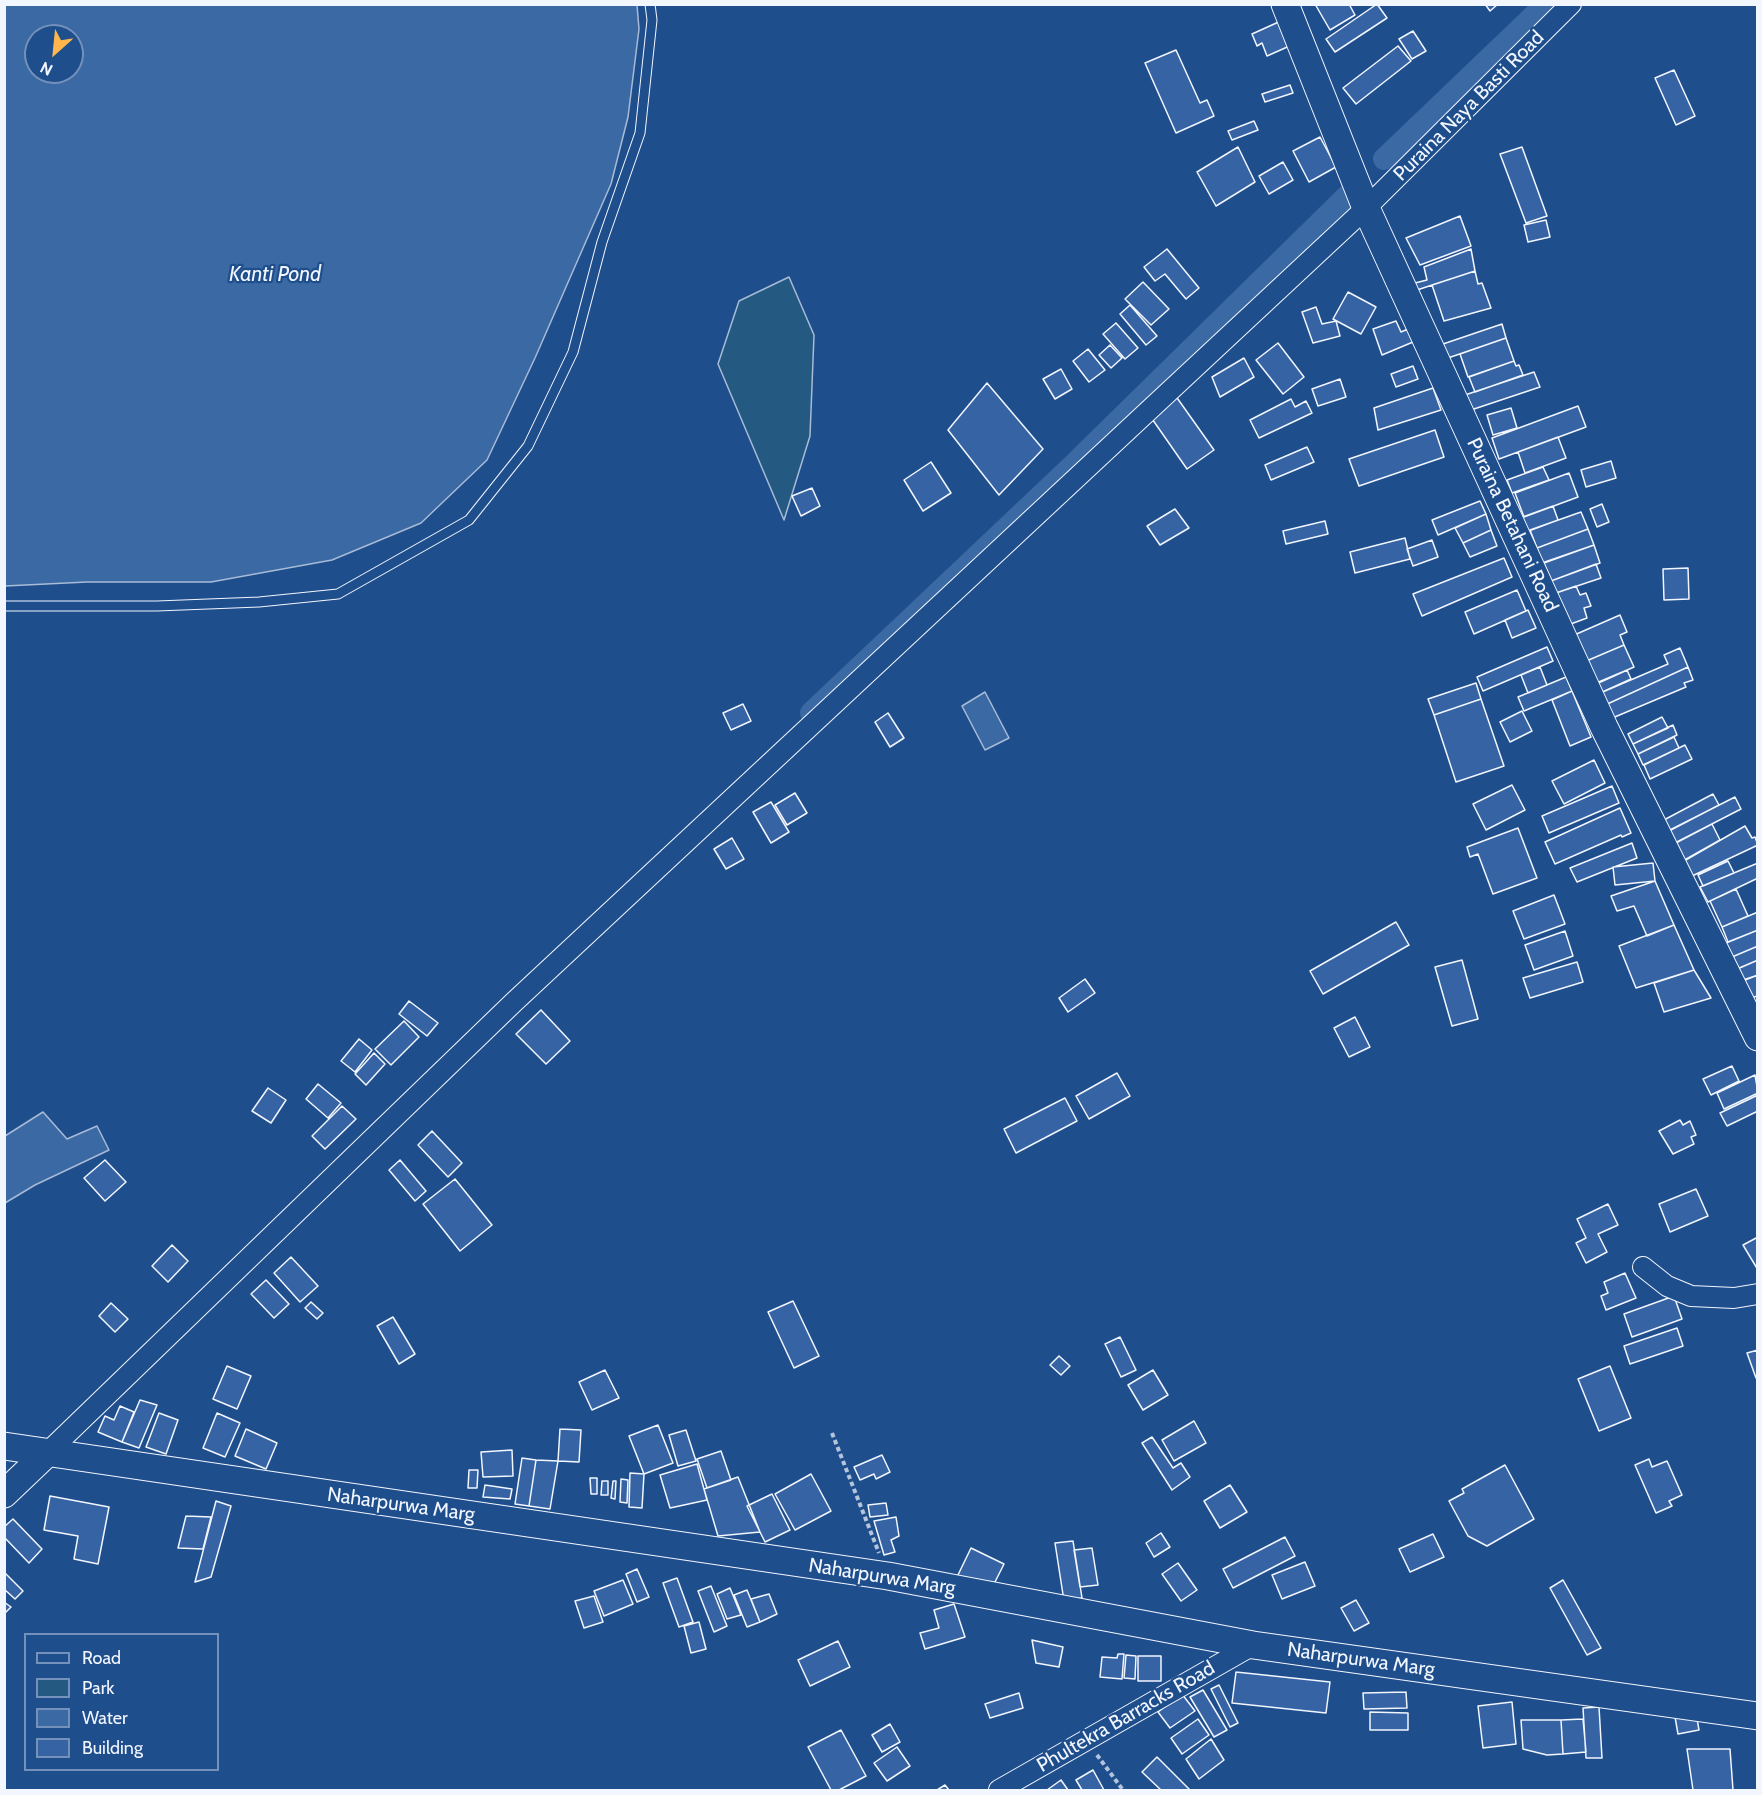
<!DOCTYPE html>
<html>
<head>
<meta charset="utf-8">
<style>
	body { margin:0 }
	#map { position:relative; width:1762px; height:1795px; overflow:hidden; background:#1f4e8c; font-family:Cabin,sans-serif }
	canvas { display:block }
	.frame { position:absolute; inset:0; border:6px solid #f2f6ff; pointer-events:none }
	.legend { position:absolute; left:24px; top:1633px; width:195px; height:138px; box-sizing:border-box; background:#1f4e8c; border:2px solid #7391ba; margin:0; padding:8px 10px; list-style:none; font-size:18px; color:#f2f6ff }
	.legend li { display:flex; align-items:center; gap:12px; height:30px }
	.legend b { width:30px; border:2px solid #7391ba }
	.north { position:absolute; left:24px; top:24px; width:60px; height:60px; box-sizing:border-box; background:#1f4e8c; border:2px solid #7391ba; border-radius:50%; rotate:207deg; font-size:16px; font-weight:700; line-height:24px; text-align:center; color:#f2f6ff }
	.north::after { content:''; display:block; margin:auto; width:21px; height:27px; background:#ffb74d; clip-path:polygon(50% 0,100% 100%,50% 72%,0 100%) }
</style>
</head>
<body>
<div id="map">
<canvas width="1762" height="1795"></canvas>
<div class="frame"></div>
<ul class="legend">
<li><b style="height:8px;background:#1f4e8c"></b>Road</li>
<li><b style="height:16px;background:#245a82"></b>Park</li>
<li><b style="height:16px;background:#3b69a3"></b>Water</li>
<li><b style="height:16px;background:#3563a3"></b>Building</li>
</ul>
<div class="north">N</div>
</div>
<script>
const c = document.querySelector('canvas').getContext('2d');
c.lineJoin = 'round';
function fill(path, color) { c.fillStyle = color; c.fill(path, 'evenodd'); }
const poly = rows => new Path2D(rows.map(r => 'M' + r).join(''));
function stroke(path, color, width, dash) { c.strokeStyle = color; c.lineWidth = width; c.lineCap = dash ? 'butt' : 'round'; c.setLineDash(dash || []); c.stroke(path); }
function write(font, color, halo, rows, align = 'center') {
  c.font = font + ' Cabin,sans-serif'; c.lineWidth = 4.5; c.setLineDash([]); c.textBaseline = 'middle'; c.strokeStyle = halo; c.fillStyle = color; for (const [text, x, y, turn = 0] of rows) {
    c.save(); c.translate(x, y); c.rotate((+turn || 0) * Math.PI / 180); c.textAlign = isNaN(turn) ? turn : align; if (halo) c.strokeText(text, 0, 0); c.fillText(text, 0, 0); c.restore();
  }
}
const green = poly([
	[789,277,814,335,810,436,784,520,718,364,739,301,789,277]
]);
const water = poly([
	[5,4,637,5,639,29,628,117,611,184,535,358,487,460,421,523,332,560,211,582,87,582,5,586,5,4],
	[36,36,72,36,72,72,36,72,36,36],
	[985,692,1009,738,985,750,962,706,985,692],
	[43,1112,67,1139,97,1126,109,1150,35,1185,5,1203,5,1136,43,1112]
]);
const canal = poly([
	[1384,159,1546,4],
	[811,713,1072,466,1354,189]
]);
const building = poly([
	[1315,4,1349,4,1355,15,1330,30,1315,4],
	[1377,4,1387,18,1335,52,1326,39,1377,4],
	[1485,4,1498,4,1490,11,1485,4],
	[1283,20,1294,44,1267,56,1262,43,1257,46,1252,34,1283,20],
	[1413,31,1426,51,1412,59,1399,39,1413,31],
	[1398,46,1411,61,1356,104,1343,88,1398,46],
	[1176,50,1200,103,1207,100,1214,116,1176,133,1145,63,1176,50],
	[1674,70,1695,116,1676,125,1655,78,1674,70],
	[1290,85,1293,93,1265,102,1262,94,1290,85],
	[1254,121,1258,130,1232,140,1228,131,1254,121],
	[1320,137,1336,167,1309,182,1293,151,1320,137],
	[1238,147,1255,182,1216,206,1197,172,1238,147],
	[1522,147,1547,216,1526,223,1500,154,1522,147],
	[1283,162,1293,180,1269,194,1259,176,1283,162],
	[1460,216,1471,246,1420,265,1406,238,1460,216],
	[1546,220,1550,237,1528,242,1524,225,1546,220],
	[1167,249,1199,288,1186,299,1165,274,1155,281,1144,267,1167,249],
	[1471,249,1475,271,1417,290,1415,283,1427,280,1424,267,1471,249],
	[1475,271,1478,284,1482,283,1491,308,1444,321,1432,285,1475,271],
	[1143,282,1169,309,1151,325,1125,299,1143,282],
	[1348,292,1376,307,1361,334,1333,319,1348,292],
	[1130,305,1157,336,1146,345,1120,314,1130,305],
	[1316,307,1322,324,1336,321,1340,336,1313,343,1302,312,1316,307],
	[1396,321,1401,332,1408,329,1413,342,1382,355,1373,329,1396,321],
	[1116,323,1138,348,1125,359,1103,334,1116,323],
	[1502,324,1506,338,1448,358,1443,344,1502,324],
	[1506,338,1514,361,1468,377,1460,354,1506,338],
	[1278,343,1304,377,1283,394,1256,360,1278,343],
	[1110,345,1122,358,1111,368,1099,355,1110,345],
	[1088,349,1105,370,1089,382,1073,361,1088,349],
	[1244,358,1254,377,1220,397,1212,377,1244,358],
	[1514,361,1516,366,1519,365,1523,375,1475,392,1469,377,1514,361],
	[1413,366,1418,379,1396,387,1391,374,1413,366],
	[1061,369,1072,389,1055,399,1043,379,1061,369],
	[1534,372,1540,387,1471,410,1465,395,1534,372],
	[1340,379,1346,397,1318,406,1312,389,1340,379],
	[987,383,1043,449,999,495,948,430,987,383],
	[1433,388,1441,410,1378,430,1374,408,1433,388],
	[1175,395,1214,450,1187,469,1148,413,1175,395],
	[1291,399,1295,407,1306,401,1312,413,1259,438,1250,420,1291,399],
	[1578,406,1586,427,1499,459,1492,438,1578,406],
	[1511,408,1517,428,1493,435,1487,415,1511,408],
	[1435,430,1444,457,1359,486,1349,459,1435,430],
	[1558,437,1566,458,1525,473,1518,452,1558,437],
	[1307,447,1314,462,1271,480,1265,465,1307,447],
	[1611,461,1616,478,1586,487,1581,470,1611,461],
	[931,462,951,493,923,511,904,480,931,462],
	[1543,467,1549,480,1512,493,1507,480,1543,467],
	[1569,473,1578,497,1524,517,1515,493,1569,473],
	[812,488,820,506,801,516,792,496,812,488],
	[1480,501,1486,514,1438,535,1432,520,1480,501],
	[1602,504,1609,522,1597,527,1590,509,1602,504],
	[1553,506,1558,520,1526,532,1520,518,1553,506],
	[1175,509,1189,528,1160,545,1147,526,1175,509],
	[1581,512,1588,529,1537,548,1530,530,1581,512],
	[1486,514,1491,530,1463,543,1455,528,1486,514],
	[1325,521,1328,534,1286,544,1283,531,1325,521],
	[1588,529,1594,545,1542,563,1537,548,1588,529],
	[1491,530,1497,546,1470,557,1463,543,1491,530],
	[1405,538,1410,559,1355,573,1350,552,1405,538],
	[1432,540,1438,557,1413,566,1407,549,1432,540],
	[1594,545,1600,563,1551,581,1544,563,1594,545],
	[1504,558,1512,577,1422,616,1413,594,1504,558],
	[1596,564,1601,578,1556,593,1551,581,1596,564],
	[1688,568,1689,599,1664,600,1663,569,1688,568],
	[1576,586,1580,595,1586,593,1591,606,1584,608,1587,618,1568,625,1556,593,1576,586],
	[1517,590,1526,611,1474,634,1465,612,1517,590],
	[1528,610,1536,628,1512,638,1505,620,1528,610],
	[1620,615,1627,632,1620,635,1624,645,1584,662,1572,636,1620,615],
	[1624,645,1634,667,1594,685,1584,662,1624,645],
	[1547,647,1553,661,1483,691,1477,677,1547,647],
	[1680,648,1688,667,1603,706,1598,694,1668,664,1664,655,1680,648],
	[1540,667,1547,685,1528,693,1521,675,1540,667],
	[1688,667,1693,680,1684,683,1686,687,1610,719,1603,706,1688,667],
	[1627,670,1631,679,1598,694,1594,684,1627,670],
	[1566,677,1572,691,1524,711,1518,697,1566,677],
	[1476,683,1481,699,1434,715,1428,699,1476,683],
	[1572,691,1591,737,1570,746,1552,700,1572,691],
	[1481,699,1504,766,1456,782,1434,715,1481,699],
	[743,704,751,721,731,730,723,713,743,704],
	[1522,711,1532,731,1510,742,1500,722,1522,711],
	[888,713,904,738,890,747,875,722,888,713],
	[1662,717,1668,728,1633,744,1628,734,1662,717],
	[1673,725,1677,735,1638,754,1633,744,1673,725],
	[1674,737,1679,748,1643,765,1638,754,1674,737],
	[1685,745,1692,759,1650,779,1644,765,1685,745],
	[1594,760,1605,783,1564,804,1552,781,1594,760],
	[1512,785,1525,810,1486,830,1473,804,1512,785],
	[1612,786,1619,803,1549,833,1542,816,1612,786],
	[795,793,807,813,787,825,775,805,795,793],
	[1713,794,1719,805,1667,832,1662,821,1713,794],
	[1735,797,1741,809,1673,844,1670,830,1735,797],
	[771,802,789,832,771,843,753,812,771,802],
	[1620,808,1631,833,1622,837,1621,835,1555,864,1545,842,1620,808],
	[1712,824,1720,840,1681,862,1672,845,1712,824],
	[1745,826,1752,838,1755,837,1758,845,1692,876,1684,861,1745,826],
	[1518,828,1537,878,1493,894,1478,854,1470,857,1467,847,1518,828],
	[732,838,744,859,726,869,714,849,732,838],
	[1632,843,1637,858,1577,882,1570,868,1632,843],
	[1728,861,1734,873,1703,886,1698,875,1728,861],
	[1653,863,1655,881,1615,885,1613,867,1653,863],
	[1758,863,1758,878,1708,902,1700,887,1758,863],
	[1655,881,1674,925,1647,936,1634,906,1617,911,1611,896,1655,881],
	[1736,889,1748,916,1722,927,1710,901,1736,889],
	[1554,895,1565,924,1524,939,1513,911,1554,895],
	[1758,912,1758,930,1728,942,1722,927,1758,912],
	[1396,922,1409,945,1323,994,1310,971,1396,922],
	[1674,925,1694,970,1636,988,1619,946,1674,925],
	[1758,930,1758,946,1732,957,1726,943,1758,930],
	[1565,931,1573,956,1534,970,1525,945,1565,931],
	[1758,946,1758,960,1737,969,1732,957,1758,946],
	[1462,960,1478,1019,1452,1026,1435,967,1462,960],
	[1758,960,1758,975,1740,982,1735,970,1758,960],
	[1577,962,1583,982,1530,998,1523,978,1577,962],
	[1694,970,1711,998,1664,1012,1654,983,1694,970],
	[1758,975,1758,996,1750,998,1743,980,1758,975],
	[1085,979,1095,993,1068,1012,1059,998,1085,979],
	[409,1001,438,1023,427,1036,399,1014,409,1001],
	[541,1010,570,1041,546,1064,516,1034,541,1010],
	[1355,1017,1370,1047,1349,1057,1334,1028,1355,1017],
	[404,1021,419,1037,391,1065,375,1049,404,1021],
	[359,1039,372,1050,355,1072,341,1061,359,1039],
	[374,1053,385,1064,366,1085,355,1074,374,1053],
	[1732,1066,1739,1081,1711,1095,1703,1079,1732,1066],
	[1117,1073,1130,1096,1089,1119,1076,1096,1117,1073],
	[1755,1075,1758,1093,1724,1109,1717,1093,1755,1075],
	[318,1084,341,1103,328,1118,306,1099,318,1084],
	[268,1088,286,1100,271,1123,252,1111,268,1088],
	[1758,1095,1758,1111,1727,1126,1720,1113,1758,1095],
	[1065,1098,1077,1121,1016,1153,1004,1129,1065,1098],
	[342,1106,356,1119,325,1149,312,1136,342,1106],
	[1680,1120,1683,1125,1690,1121,1696,1135,1691,1137,1694,1144,1673,1154,1659,1131,1680,1120],
	[432,1131,462,1163,448,1177,418,1145,432,1131],
	[105,1160,126,1182,105,1201,84,1178,105,1160],
	[400,1160,426,1191,415,1201,389,1170,400,1160],
	[455,1179,492,1225,460,1251,423,1204,455,1179],
	[1696,1189,1708,1216,1670,1232,1659,1204,1696,1189],
	[1608,1204,1618,1225,1598,1234,1607,1252,1586,1263,1576,1243,1586,1238,1577,1219,1608,1204],
	[1758,1237,1758,1270,1743,1245,1758,1237],
	[172,1245,188,1261,168,1282,152,1266,172,1245],
	[291,1257,318,1286,300,1302,274,1273,291,1257],
	[1625,1273,1636,1298,1606,1310,1601,1296,1608,1293,1604,1282,1625,1273],
	[266,1280,289,1304,274,1318,251,1294,266,1280],
	[1674,1296,1682,1319,1632,1337,1624,1314,1674,1296],
	[793,1301,819,1356,794,1368,768,1312,793,1301],
	[311,1302,323,1313,317,1319,305,1308,311,1302],
	[111,1303,128,1319,115,1332,99,1316,111,1303],
	[393,1317,415,1354,399,1364,377,1326,393,1317],
	[1677,1328,1683,1346,1630,1364,1624,1346,1677,1328],
	[1120,1337,1136,1370,1121,1377,1105,1344,1120,1337],
	[1758,1350,1758,1377,1756,1378,1747,1353,1758,1350],
	[1059,1356,1070,1366,1061,1375,1050,1365,1059,1356],
	[227,1366,251,1376,237,1409,213,1399,227,1366],
	[1610,1366,1631,1418,1599,1431,1578,1379,1610,1366],
	[605,1370,619,1398,592,1410,579,1382,605,1370],
	[1153,1370,1168,1395,1143,1410,1128,1385,1153,1370],
	[140,1400,157,1405,139,1448,122,1442,140,1400],
	[120,1406,134,1412,122,1442,98,1432,105,1416,114,1420,120,1406],
	[159,1413,178,1420,166,1454,146,1447,159,1413],
	[217,1413,240,1423,225,1457,203,1448,217,1413],
	[1194,1421,1206,1443,1174,1461,1162,1440,1194,1421],
	[658,1425,673,1463,644,1474,629,1436,658,1425],
	[246,1429,277,1443,266,1469,235,1456,246,1429],
	[560,1429,581,1430,579,1462,558,1461,560,1429],
	[686,1430,696,1461,678,1466,669,1435,686,1430],
	[1152,1437,1173,1468,1181,1463,1190,1477,1172,1490,1142,1443,1152,1437],
	[512,1450,513,1476,483,1477,481,1452,512,1450],
	[721,1451,731,1480,707,1488,697,1459,721,1451],
	[882,1455,890,1472,876,1479,874,1474,860,1480,854,1467,882,1455],
	[522,1458,536,1460,529,1506,515,1504,522,1458],
	[1649,1459,1652,1467,1667,1461,1682,1495,1669,1501,1672,1506,1656,1513,1635,1465,1649,1459],
	[536,1460,558,1461,550,1509,529,1506,536,1460],
	[697,1464,707,1500,670,1508,660,1475,697,1464],
	[1505,1465,1534,1519,1487,1546,1468,1536,1449,1501,1464,1493,1462,1489,1505,1465],
	[469,1470,478,1470,477,1488,468,1488,469,1470],
	[630,1473,644,1474,642,1508,629,1507,630,1473],
	[811,1474,831,1511,795,1530,775,1494,811,1474],
	[738,1477,760,1532,718,1536,704,1489,738,1477],
	[590,1478,597,1478,597,1494,591,1494,590,1478],
	[621,1479,628,1480,627,1503,620,1502,621,1479],
	[602,1481,608,1481,608,1495,601,1495,602,1481],
	[613,1481,616,1481,615,1499,611,1498,613,1481],
	[485,1485,512,1489,510,1499,483,1497,485,1485],
	[1230,1485,1247,1512,1220,1528,1204,1501,1230,1485],
	[772,1494,790,1530,765,1542,747,1506,772,1494],
	[50,1496,109,1507,98,1564,74,1559,78,1536,44,1530,50,1496],
	[216,1501,231,1506,211,1577,195,1582,216,1501],
	[886,1503,888,1515,870,1517,868,1505,886,1503],
	[186,1516,211,1517,203,1549,178,1548,186,1516],
	[896,1517,899,1536,891,1540,895,1552,884,1555,874,1521,896,1517],
	[13,1519,42,1549,29,1563,4,1537,4,1527,13,1519],
	[1161,1533,1170,1547,1154,1557,1146,1543,1161,1533],
	[1433,1534,1444,1557,1410,1572,1399,1549,1433,1534],
	[1285,1537,1295,1556,1233,1588,1223,1569,1285,1537],
	[1073,1541,1082,1598,1064,1601,1055,1543,1073,1541],
	[971,1548,1004,1564,991,1590,957,1577,971,1548],
	[1092,1548,1098,1585,1080,1587,1074,1550,1092,1548],
	[1305,1562,1315,1586,1282,1599,1272,1575,1305,1562],
	[1178,1563,1197,1590,1181,1601,1162,1574,1178,1563],
	[637,1569,649,1597,637,1602,626,1574,637,1569],
	[4,1572,23,1591,15,1599,4,1589,4,1572],
	[677,1578,693,1622,679,1627,663,1583,677,1578],
	[623,1580,633,1604,604,1616,594,1591,623,1580],
	[1563,1580,1601,1648,1587,1655,1550,1588,1563,1580],
	[711,1586,727,1626,714,1632,698,1591,711,1586],
	[730,1588,741,1615,727,1619,717,1594,730,1588],
	[747,1590,760,1622,747,1627,734,1595,747,1590],
	[769,1594,777,1614,760,1622,751,1599,769,1594],
	[594,1596,603,1622,584,1628,575,1601,594,1596],
	[1356,1600,1369,1623,1354,1631,1341,1608,1356,1600],
	[4,1602,11,1607,4,1614,4,1602],
	[954,1604,965,1637,925,1649,920,1633,939,1628,934,1610,954,1604],
	[699,1622,706,1649,691,1653,684,1626,699,1622],
	[1032,1640,1063,1647,1059,1667,1036,1663,1032,1640],
	[838,1641,850,1667,810,1686,798,1660,838,1641],
	[1118,1654,1124,1654,1122,1679,1100,1677,1102,1657,1117,1658,1118,1654],
	[1126,1655,1136,1656,1135,1679,1124,1678,1126,1655],
	[1138,1656,1161,1656,1161,1681,1138,1681,1138,1656],
	[1236,1672,1330,1682,1326,1713,1232,1703,1236,1672],
	[1219,1685,1238,1723,1230,1727,1211,1689,1219,1685],
	[1203,1690,1227,1730,1214,1737,1190,1697,1203,1690],
	[1406,1692,1407,1708,1364,1709,1363,1693,1406,1692],
	[1019,1693,1023,1708,990,1718,985,1704,1019,1693],
	[1182,1694,1195,1711,1170,1728,1158,1712,1182,1694],
	[1512,1702,1516,1744,1483,1748,1478,1706,1512,1702],
	[1599,1707,1602,1758,1586,1758,1583,1708,1599,1707],
	[1370,1712,1408,1713,1408,1730,1370,1730,1370,1712],
	[1696,1713,1699,1730,1678,1734,1675,1717,1696,1713],
	[1198,1719,1209,1735,1182,1754,1171,1738,1198,1719],
	[1583,1719,1586,1752,1563,1754,1561,1720,1583,1719],
	[1521,1720,1561,1720,1563,1754,1547,1755,1523,1749,1521,1720],
	[890,1724,900,1742,882,1752,872,1735,890,1724],
	[841,1730,866,1776,839,1790,831,1790,808,1747,841,1730],
	[1211,1739,1224,1760,1199,1779,1186,1759,1211,1739],
	[897,1747,910,1766,887,1781,874,1763,897,1747],
	[1687,1749,1730,1749,1733,1790,1693,1790,1687,1749],
	[1157,1757,1190,1790,1161,1790,1142,1772,1157,1757],
	[1093,1770,1104,1790,1082,1790,1076,1780,1093,1770],
	[1061,1780,1068,1790,1047,1790,1061,1780],
	[945,1785,949,1790,937,1790,945,1785]
]);
const path = poly([
	[832,1433,879,1553],
	[1097,1755,1123,1790]
]);
const lane = poly([
	[4,606,157,606,259,602,338,594,469,520,528,446,573,352,602,242,640,133,652,20,650,4]
]);
const street = poly([
	[1643,1267,1667,1286,1691,1296,1734,1298,1758,1294],
	[46,1454,514,1002,1366,208,1571,4],
	[999,1790,1253,1645]
]);
const secondary = poly([
	[1285,4,1366,208,1604,727,1758,1037],
	[4,1446,888,1576,1253,1645,1758,1716],
	[4,1494,46,1454]
]);
const streetNames = [
	["Puraina Naya Basti Road",1469,106,-45],
	["Puraina Betahani Road",1512,525,65],
	["Naharpurwa Marg",401,1505,8],
	["Naharpurwa Marg",882,1577,9],
	["Naharpurwa Marg",1361,1660,8],
	["Phultekra Barracks Road",1126,1717,-30]
];
const waterNames = [
	["Kanti Pond",275,275]
];
fill(green, '#245a82');
stroke(green, '#a8bbd7', 1.5);
fill(water, '#3b69a3');
stroke(water, '#a8bbd7', 1.5);
stroke(canal, '#3b69a3', 22);
fill(building, '#3563a3');
stroke(building, '#f2f6ff', 1.5);
stroke(lane, '#f2f6ff', 11);
stroke(street, '#f2f6ff', 22);
stroke(secondary, '#f2f6ff', 29);
stroke(path, '#b3c4dc', 4, [4.5, 3]);
stroke(lane, '#1f4e8c', 9);
stroke(street, '#1f4e8c', 20);
stroke(secondary, '#1f4e8c', 27);
write('20px', '#f2f6ff', '#1f4e8c', streetNames);
write('italic 21px', '#f2f6ff', '#1f4e8c', waterNames);
</script>
</body>
</html>
